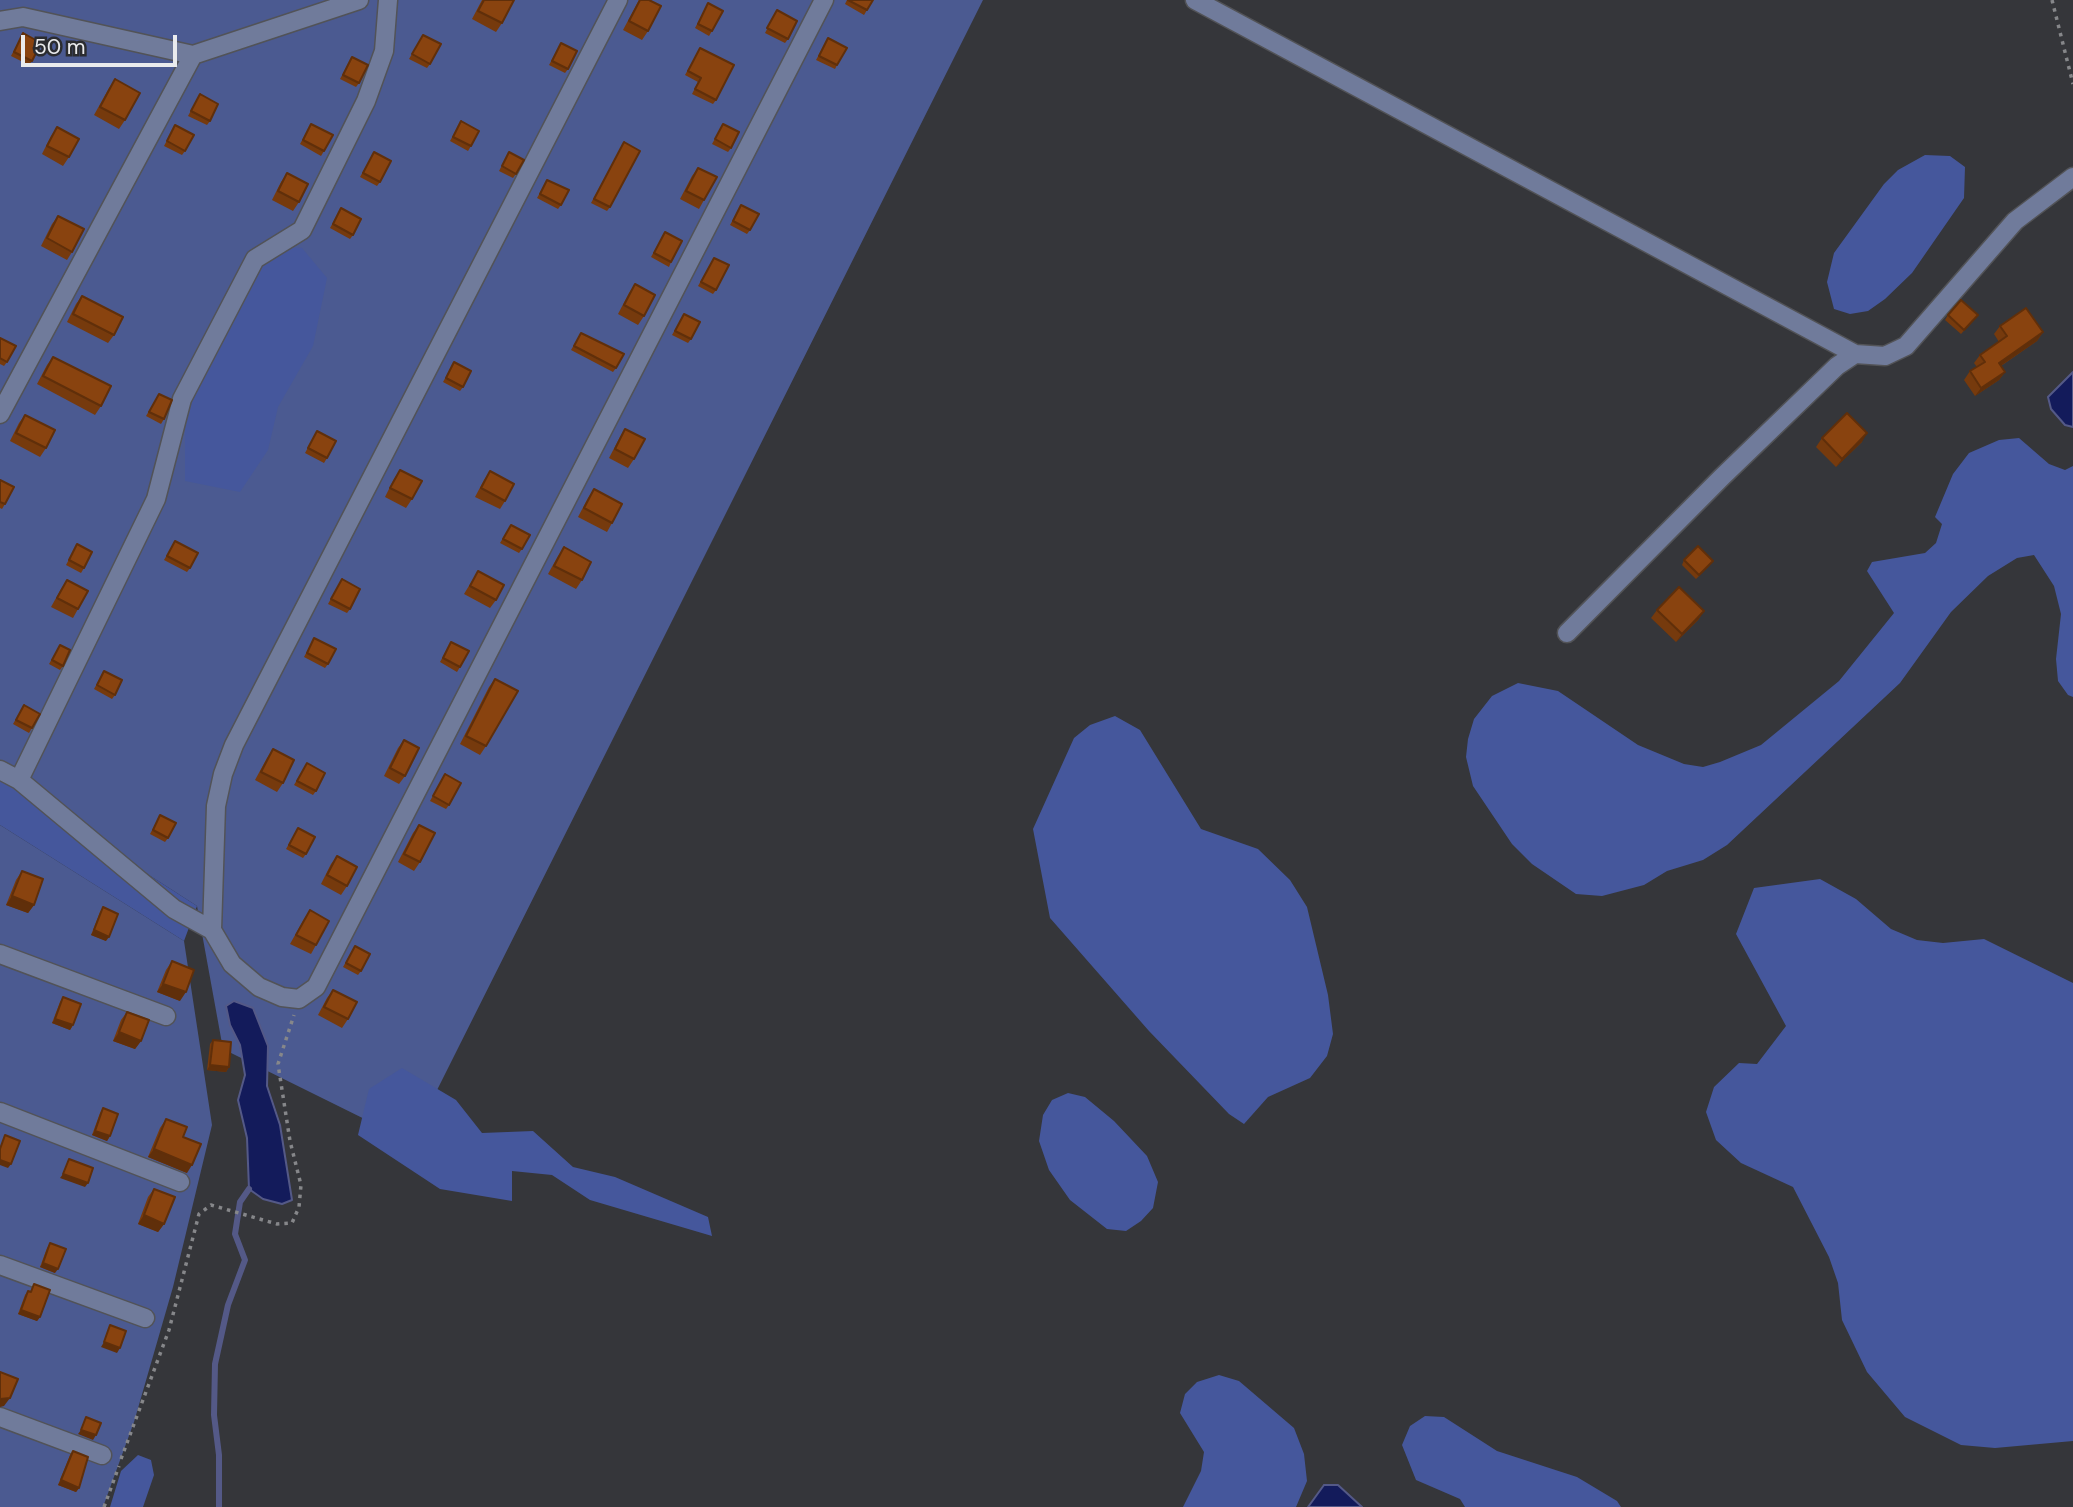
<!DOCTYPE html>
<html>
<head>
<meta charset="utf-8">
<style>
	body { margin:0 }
	#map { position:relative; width:2073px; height:1507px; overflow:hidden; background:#35363a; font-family:"DM Sans",sans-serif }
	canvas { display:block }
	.scale { position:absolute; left:21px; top:35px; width:156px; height:32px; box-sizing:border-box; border:4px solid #eaebed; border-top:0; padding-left:9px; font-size:21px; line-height:24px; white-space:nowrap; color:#eaebed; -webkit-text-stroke:5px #2b2c30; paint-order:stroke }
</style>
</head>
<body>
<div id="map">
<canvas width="2073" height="1507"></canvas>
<div class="scale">50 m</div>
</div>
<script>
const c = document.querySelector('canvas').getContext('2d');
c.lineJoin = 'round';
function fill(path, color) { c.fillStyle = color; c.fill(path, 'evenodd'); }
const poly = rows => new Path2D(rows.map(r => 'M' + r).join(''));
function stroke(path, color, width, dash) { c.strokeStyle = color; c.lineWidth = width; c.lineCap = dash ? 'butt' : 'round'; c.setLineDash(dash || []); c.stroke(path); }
const green = poly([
	[0,0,983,0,411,1142,223,1049,197,906,0,779],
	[0,825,184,941,212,1125,173,1287,134,1422,103,1507,0,1507]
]);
const forest = poly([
	[1925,155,1950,156,1965,167,1964,198,1912,273,1885,299,1868,311,1850,314,1834,309,1827,282,1834,253,1884,184,1898,170],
	[261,246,302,248,327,278,313,346,278,407,268,450,240,492,185,481,185,427,191,379],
	[2019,438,2049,464,2065,470,2073,466,2073,697,2068,695,2058,681,2056,659,2061,614,2054,586,2034,555,2017,558,1988,576,1951,612,1900,683,1727,845,1703,860,1667,871,1644,885,1602,896,1576,894,1532,864,1512,844,1473,786,1466,757,1468,739,1474,719,1492,696,1518,683,1558,691,1638,745,1684,764,1703,767,1720,762,1761,745,1839,681,1894,613,1867,571,1872,562,1925,553,1936,543,1942,524,1935,517,1953,474,1969,453,1999,440],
	[1115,716,1140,730,1201,829,1258,849,1290,880,1307,907,1328,995,1333,1034,1327,1056,1310,1078,1268,1097,1244,1124,1229,1114,1149,1031,1050,918,1033,829,1074,738,1090,725],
	[0,779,197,906,184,941,0,825],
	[1820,879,1856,899,1891,929,1917,940,1943,943,1984,939,2073,983,2073,1441,1995,1448,1961,1445,1905,1417,1867,1372,1842,1320,1838,1283,1829,1257,1793,1187,1741,1163,1716,1140,1706,1112,1714,1087,1739,1063,1757,1064,1786,1026,1736,934,1754,888],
	[402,1068,456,1100,482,1133,533,1131,573,1167,615,1177,708,1217,712,1236,590,1200,552,1175,512,1171,512,1201,440,1189,358,1135,369,1089],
	[1068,1093,1085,1097,1114,1121,1147,1156,1158,1182,1153,1208,1141,1221,1126,1231,1107,1229,1070,1200,1049,1170,1039,1141,1043,1115,1052,1100],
	[1219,1375,1239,1381,1294,1428,1304,1454,1307,1481,1296,1507,1183,1507,1201,1471,1204,1452,1180,1413,1185,1394,1197,1382],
	[1425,1416,1444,1417,1497,1451,1577,1477,1617,1501,1621,1507,1465,1507,1460,1499,1416,1480,1402,1445,1410,1426],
	[138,1455,151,1460,154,1475,143,1507,110,1507,121,1471]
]);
const water = poly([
	[2073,372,2073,427,2065,425,2051,409,2048,397,2073,372],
	[234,1001,253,1008,268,1046,267,1086,280,1125,292,1200,282,1204,263,1199,249,1189,247,1138,238,1100,245,1075,240,1045,230,1025,226,1006,234,1001],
	[1324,1485,1338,1485,1362,1507,1308,1507,1324,1485]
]);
const stream = poly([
	[219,1507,219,1455,214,1415,215,1364,228,1305,245,1260,235,1234,240,1202,249,1189]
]);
const path = poly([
	[2052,0,2073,84],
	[121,1459,169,1330,199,1214,211,1205,277,1224,292,1223,299,1207,301,1185,290,1141,278,1064,294,1015],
	[104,1507,119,1466]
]);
const minor = poly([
	[1195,0,1855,354,1885,356,1906,346,2015,221,2073,177],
	[0,21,23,17,193,55,359,0],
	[0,414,193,55],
	[1567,633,1722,477,1837,366,1855,354],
	[0,770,19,780,174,909,212,930,232,964,259,987,282,997,299,999,316,987,824,0],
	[19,780,156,499,182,399,255,259,302,230,366,101,384,51,388,0],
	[212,930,216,806,223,774,234,745,618,0],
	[0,954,166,1016],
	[0,1112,180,1182],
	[0,1265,145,1318],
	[0,1417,102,1455]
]);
const wall = poly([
	[482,0,514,0,502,23,496,32,472,19],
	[639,0,649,0,648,31,642,40,623,30],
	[847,0,873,0,864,15,845,4],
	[708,3,712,31,709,36,695,28],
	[777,10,788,39,785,43,765,33],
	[23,33,32,61,29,65,11,56],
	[423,35,430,64,427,68,409,59],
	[828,38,837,65,835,69,816,60],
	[561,43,568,69,565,73,549,65],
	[700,48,716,100,713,104,692,94,698,82,685,75],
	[352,57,359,83,356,87,340,79],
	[115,79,125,120,119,129,94,115,109,88],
	[200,94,210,121,207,125,188,116],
	[461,121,471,146,468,151,450,141],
	[311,124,324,151,321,156,300,144],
	[723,124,731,148,728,152,712,144],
	[175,125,185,151,182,155,164,146],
	[57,127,69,157,63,166,42,154,51,136],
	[624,142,610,207,607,211,591,203],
	[374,152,380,182,377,186,360,177],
	[509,152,516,174,513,178,499,171],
	[698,168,704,200,699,209,680,199,692,176],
	[287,173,299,202,293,211,272,200,281,182],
	[547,180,561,205,558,209,537,198],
	[741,205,750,230,747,234,730,225],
	[341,208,353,235,350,239,330,228],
	[58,216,72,252,67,260,41,246,52,224],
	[665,232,671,262,669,267,651,257],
	[714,258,716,290,713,294,698,286],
	[635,284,644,316,638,325,618,314,629,293],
	[82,296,114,335,108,343,67,322,76,304],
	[684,314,691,339,688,343,672,335],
	[1948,315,1975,319,1961,334,1945,320],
	[2000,326,2043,332,2037,341,2001,366,2005,372,1999,380,1975,396,1964,380,1970,371,1977,367,1974,363,1980,355,1999,342,1994,334],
	[581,333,616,368,613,372,571,350],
	[0,338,7,362,4,366,0,364],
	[53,357,101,406,95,415,37,384,47,365],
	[454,362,463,387,460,391,443,382],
	[159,394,164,419,161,424,146,416],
	[25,415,46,448,40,457,10,441,19,423],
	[625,429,634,459,628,468,609,458,620,437],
	[317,431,327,458,324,463,305,453],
	[1822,438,1862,442,1836,467,1816,447],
	[400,470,412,499,406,508,385,497,394,479],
	[490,471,505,501,500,509,475,497,484,480],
	[0,480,5,504,2,509,0,508],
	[594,489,612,523,607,532,578,517,588,498],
	[511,525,522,549,519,553,500,543],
	[175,541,190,568,187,572,164,560],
	[77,544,84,568,81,573,66,565],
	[564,547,582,580,576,589,548,574,558,556],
	[1684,560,1710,565,1696,579,1682,565],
	[478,571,496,600,490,608,464,594],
	[342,579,350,609,347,613,328,604],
	[67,580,78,609,73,618,51,607,61,589],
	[1657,610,1704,611,1698,620,1676,642,1651,618],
	[314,638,328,664,325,668,304,657],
	[451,642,460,667,457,672,440,662],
	[60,645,63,666,60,670,49,664],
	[104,671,115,695,112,699,94,689],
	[495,679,486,746,480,755,460,744,489,687],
	[24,705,32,728,29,733,13,724],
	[404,740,405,776,399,784,384,776,398,748],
	[273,749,283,783,277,792,255,780,267,758],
	[307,763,316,791,313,795,294,785],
	[445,774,449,805,446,809,430,801],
	[160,815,168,838,165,842,150,834],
	[419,825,420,862,414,871,398,862,413,833],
	[298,828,306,854,303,858,286,849],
	[337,856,347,886,341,895,321,884,331,864],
	[22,871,34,905,28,913,6,905,16,880],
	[103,907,106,941,91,935,100,912],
	[310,910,316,945,311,954,290,944,304,919],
	[355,946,361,971,358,975,343,967],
	[172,961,180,1001,157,992,166,970],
	[333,990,348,1019,342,1028,318,1015,327,998],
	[63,997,73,1025,70,1030,52,1023,60,1002],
	[127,1012,141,1041,135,1049,113,1041,121,1020],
	[213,1040,229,1067,226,1072,207,1070,210,1044],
	[103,1108,110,1136,107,1141,92,1135,100,1113],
	[166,1119,183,1137,187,1173,148,1157,160,1128],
	[154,1189,164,1224,158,1232,138,1224,148,1197],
	[50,1243,55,1273,40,1267,47,1248],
	[34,1284,40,1317,37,1321,18,1314,25,1295,28,1291,30,1292],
	[73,1451,79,1488,76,1492,58,1485,70,1455]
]);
const shadedWall = poly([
	[2043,332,2037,341,1993,371,1999,363],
	[2005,372,1999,380,1975,396,1981,388],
	[1867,433,1862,442,1836,467,1842,459],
	[1704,611,1698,620,1676,642,1682,634],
	[12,896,34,905,28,913,6,905],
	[94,930,109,937,106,941,91,935],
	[163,984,186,992,180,1001,157,992],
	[55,1019,73,1025,70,1030,52,1023],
	[119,1032,141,1041,135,1049,113,1041],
	[210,1065,229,1067,226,1072,207,1070],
	[95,1131,110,1136,107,1141,92,1135],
	[154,1149,192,1165,187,1173,148,1157],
	[0,1160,11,1164,8,1168,0,1165],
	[63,1174,88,1183,85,1187,60,1178],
	[144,1215,164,1224,158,1232,138,1224],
	[43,1263,58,1269,55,1273,40,1267],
	[21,1310,40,1317,37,1321,18,1314],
	[104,1342,120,1348,117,1353,101,1347],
	[10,1398,4,1406,0,1407,0,1399],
	[81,1430,96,1435,93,1440,78,1434],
	[61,1480,79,1488,76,1492,58,1485]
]);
const building = poly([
	[484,0,514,0,502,23,478,11,484,0],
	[640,0,649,0,661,6,648,31,629,21,640,0],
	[848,0,873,0,867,10,848,0],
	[708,3,723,11,712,31,698,24,708,3],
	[777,10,797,21,788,39,767,28,777,10],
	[23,33,41,43,32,61,14,52,23,33],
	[423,35,441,44,430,64,412,54,423,35],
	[828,38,847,48,837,65,819,56,828,38],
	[561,43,577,51,568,69,552,61,561,43],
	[700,48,734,65,716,100,695,89,701,78,688,71,700,48],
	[352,57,368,65,359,83,343,75,352,57],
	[115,79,140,93,125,120,100,107,115,79],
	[200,94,218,104,210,121,191,111,200,94],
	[461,121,479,131,471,146,453,137,461,121],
	[311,124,333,135,324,151,303,140,311,124],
	[723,124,739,132,731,148,715,139,723,124],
	[175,125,194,135,185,151,167,141,175,125],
	[57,127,79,139,69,157,47,146,57,127],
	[624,142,640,151,610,207,594,199,624,142],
	[374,152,391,161,380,182,363,173,374,152],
	[509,152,524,160,516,174,502,166,509,152],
	[698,168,717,177,704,200,686,191,698,168],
	[287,173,308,184,299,202,278,191,287,173],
	[547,180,569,190,561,205,540,194,547,180],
	[741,205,759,214,750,230,733,221,741,205],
	[341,208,361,219,353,235,333,224,341,208],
	[58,216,84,229,72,252,47,238,58,216],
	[665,232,682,241,671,262,654,253,665,232],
	[714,258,729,265,716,290,701,282,714,258],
	[635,284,655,295,644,316,624,305,635,284],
	[82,296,123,317,114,335,73,314,82,296],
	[1961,300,1978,315,1964,330,1948,315,1961,300],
	[2026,308,2043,332,1999,363,2005,372,1981,388,1970,371,1985,362,1980,355,2007,336,2000,326,2026,308],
	[684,314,700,322,691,339,675,331,684,314],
	[581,333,624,354,616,368,574,346,581,333],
	[0,338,16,346,7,362,0,358,0,338],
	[53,357,111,386,101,406,43,376,53,357],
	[454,362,471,371,463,387,446,378,454,362],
	[159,394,172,400,164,419,149,412,159,394],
	[1847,413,1867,433,1842,459,1822,438,1847,413],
	[25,415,55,430,46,448,16,433,25,415],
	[625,429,645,439,634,459,615,449,625,429],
	[317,431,336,441,327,458,308,448,317,431],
	[400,470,422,481,412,499,390,488,400,470],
	[490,471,514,484,505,501,481,488,490,471],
	[0,480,14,487,5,504,0,502,0,480],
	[594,489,622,504,612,523,584,508,594,489],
	[511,525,530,535,522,549,503,539,511,525],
	[175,541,198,553,190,568,167,556,175,541],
	[77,544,92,552,84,568,69,560,77,544],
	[1698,546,1713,561,1699,575,1684,560,1698,546],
	[564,547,591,562,582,580,554,566,564,547],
	[478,571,504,585,496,600,470,586,478,571],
	[342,579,360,589,350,609,331,599,342,579],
	[67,580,88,591,78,609,57,598,67,580],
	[1679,587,1704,611,1682,634,1657,610,1679,587],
	[314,638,336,649,328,664,307,653,314,638],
	[451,642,469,651,460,667,443,658,451,642],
	[60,645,70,650,63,666,52,660,60,645],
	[104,671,122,680,115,695,97,685,104,671],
	[495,679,518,691,486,746,466,736,495,679],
	[24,705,40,714,32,728,16,720,24,705],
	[404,740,419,748,405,776,390,768,404,740],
	[273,749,294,760,283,783,261,772,273,749],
	[307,763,325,773,316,791,297,781,307,763],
	[445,774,461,783,449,805,433,796,445,774],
	[160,815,176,823,168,838,153,830,160,815],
	[419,825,435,833,420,862,404,854,419,825],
	[298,828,315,837,306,854,289,845,298,828],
	[337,856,357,867,347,886,327,875,337,856],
	[22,871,43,879,34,905,12,896,22,871],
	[103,907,118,914,109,937,94,930,103,907],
	[310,910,329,921,316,945,296,935,310,910],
	[355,946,370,954,361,971,346,963,355,946],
	[172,961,194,970,186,992,163,984,172,961],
	[333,990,357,1002,348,1019,324,1007,333,990],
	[63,997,81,1004,73,1025,55,1019,63,997],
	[127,1012,149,1020,141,1041,119,1032,127,1012],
	[213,1040,231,1042,229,1067,210,1065,213,1040],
	[103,1108,118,1114,110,1136,95,1131,103,1108],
	[166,1119,187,1127,183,1137,201,1144,192,1165,154,1149,166,1119],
	[5,1135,20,1141,11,1164,0,1160,0,1149,5,1135],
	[69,1159,93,1168,88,1183,63,1174,69,1159],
	[154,1189,175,1197,164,1224,144,1215,154,1189],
	[50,1243,66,1249,58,1269,43,1263,50,1243],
	[34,1284,50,1290,40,1317,21,1310,28,1291,31,1292,34,1284],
	[110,1325,126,1331,120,1348,104,1342,110,1325],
	[0,1372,18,1379,10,1398,0,1399,0,1372],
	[86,1417,101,1423,96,1435,81,1430,86,1417],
	[73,1451,88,1457,79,1488,61,1480,73,1451]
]);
fill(green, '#4b5a91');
fill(forest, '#45579c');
fill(water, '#131b5b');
stroke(water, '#545987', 2);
stroke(stream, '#545987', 6);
stroke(minor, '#525357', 21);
stroke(path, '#86878a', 3.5, [3.5, 5]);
stroke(minor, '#707b9b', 18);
fill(wall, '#763a0d');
fill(shadedWall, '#602f0a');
fill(building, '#89430f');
stroke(building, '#602f0a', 2);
</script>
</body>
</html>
